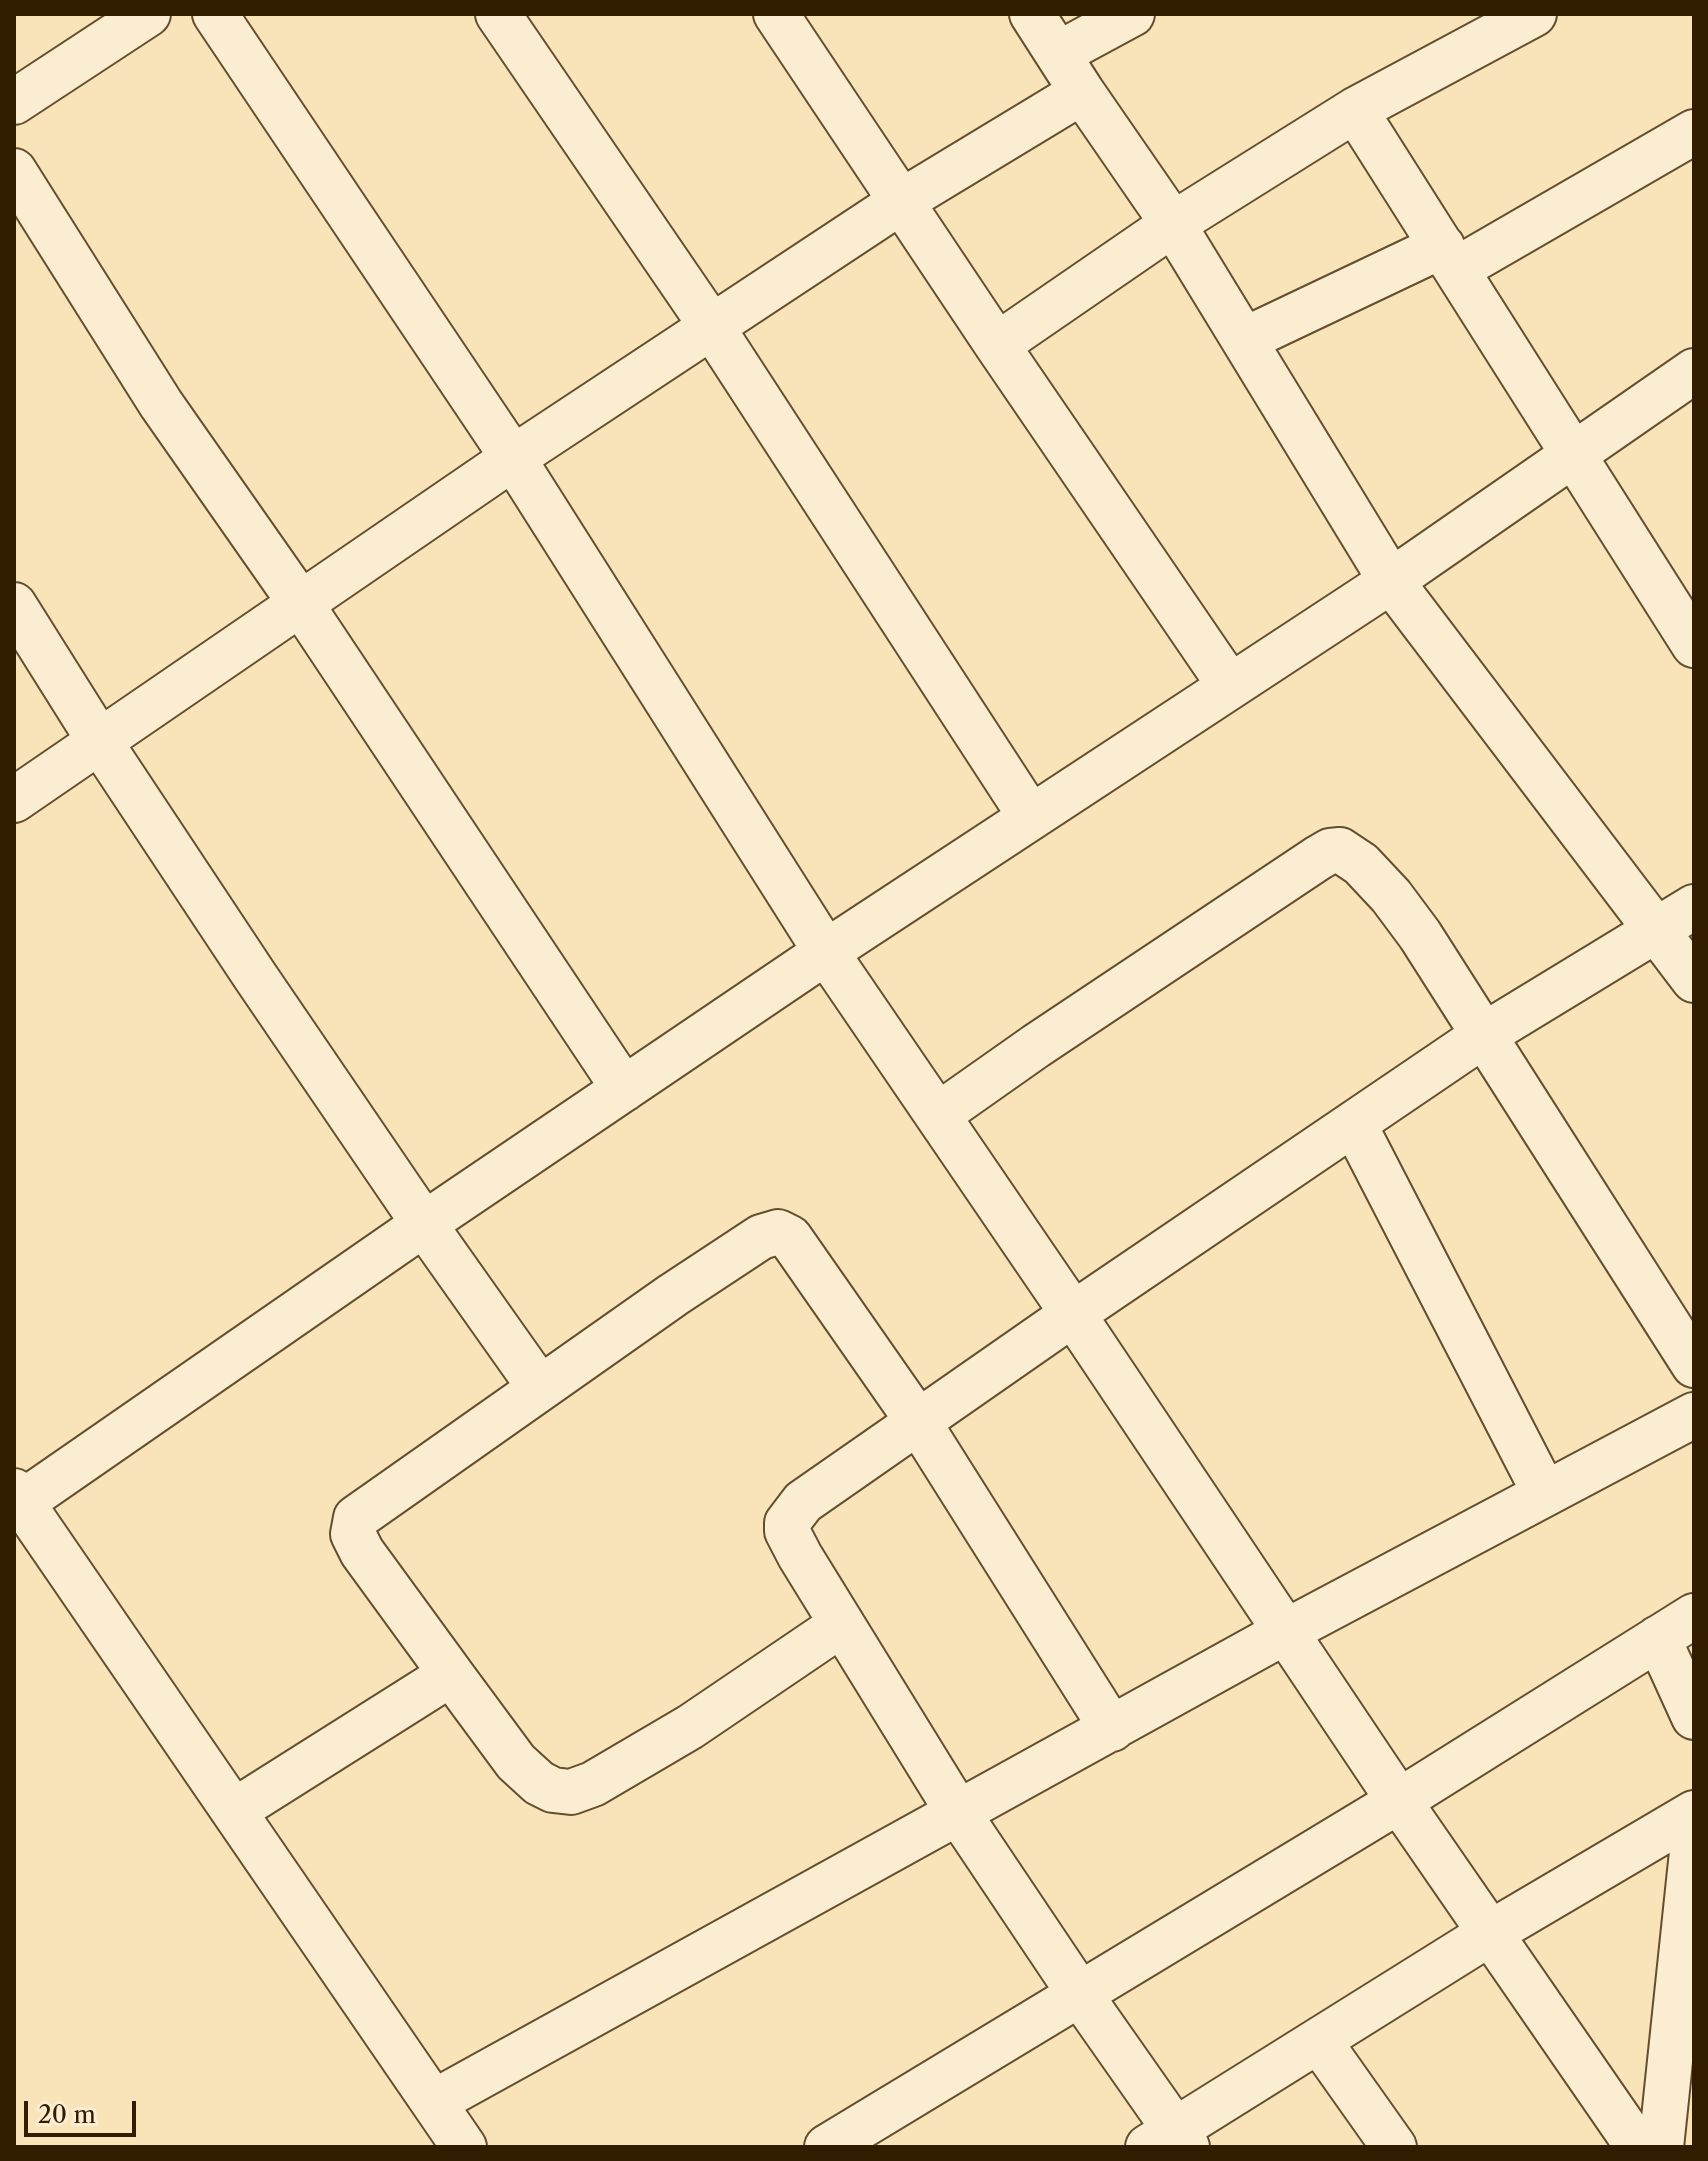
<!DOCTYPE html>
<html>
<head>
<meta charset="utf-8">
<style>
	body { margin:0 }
	#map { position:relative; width:1708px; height:2161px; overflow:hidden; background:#f9e3b9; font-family:"Libre Caslon Text",serif }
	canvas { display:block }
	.frame { position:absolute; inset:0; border:16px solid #311c00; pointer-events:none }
	.scale { position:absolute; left:24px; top:2101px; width:112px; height:36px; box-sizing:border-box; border:4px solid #311c00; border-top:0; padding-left:10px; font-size:24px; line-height:28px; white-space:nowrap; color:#311c00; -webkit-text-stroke:6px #fbedd2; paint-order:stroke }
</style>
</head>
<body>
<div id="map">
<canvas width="1708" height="2161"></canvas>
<div class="frame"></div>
<div class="scale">20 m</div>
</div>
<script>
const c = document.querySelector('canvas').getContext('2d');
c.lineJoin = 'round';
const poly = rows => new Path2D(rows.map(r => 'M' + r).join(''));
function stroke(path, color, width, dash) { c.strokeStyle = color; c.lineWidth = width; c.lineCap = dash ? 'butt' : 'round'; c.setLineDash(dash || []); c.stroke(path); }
const minor = poly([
	[215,14,513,458,826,952,1073,1314,1399,1801,1638,2147],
	[498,14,712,327,1030,816],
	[776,14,997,345,1230,686],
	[1032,14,1082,92,1173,224,1391,581,1694,980],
	[1058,54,1132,14],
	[14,102,148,14],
	[1355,110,1694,645],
	[14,171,161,404,301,604,624,1089],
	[1457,269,1694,132],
	[1244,340,1442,246],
	[997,345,1173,224,1355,110,1534,14],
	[14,605,100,742,255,976,424,1224,540,1388],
	[14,800,513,458,902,201,1082,92],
	[938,1115,1036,1046,1318,858,1330,851,1340,850,1361,864,1391,896,1420,935,1694,1365],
	[1354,1124,1545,1494],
	[14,1491,464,2147],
	[14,1508,424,1224,826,952,1391,581,1694,371],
	[1658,1638,1694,1717],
	[451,1674,362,1552,353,1534,356,1518,673,1295,761,1237,778,1232,790,1238,919,1423,1112,1729],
	[234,1811,451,1674,516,1762,539,1783,553,1790,571,1792,593,1784,690,1727,842,1624],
	[1319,2041,1394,2147],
	[434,2102,1285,1632,1694,1415],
	[827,2147,1399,1801,1694,1616],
	[1148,2147,1492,1932,1694,1813],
	[1187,2147,1079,1993,959,1814,800,1556,787,1531,787,1523,803,1502,1073,1314,1484,1035,1694,907],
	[1661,2147,1694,1833]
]);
stroke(minor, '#634e2e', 48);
stroke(minor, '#fbedd2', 44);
</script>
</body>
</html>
